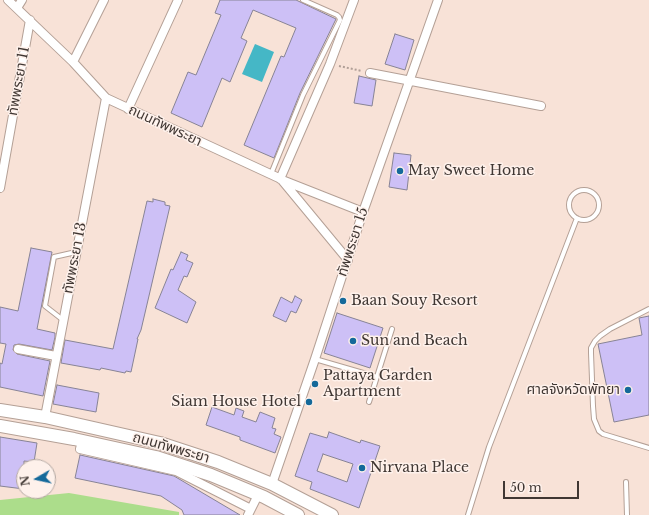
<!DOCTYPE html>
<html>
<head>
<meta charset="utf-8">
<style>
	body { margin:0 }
	#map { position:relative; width:649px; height:515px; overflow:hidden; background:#f8e2d7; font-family:"Libre Baskerville",serif }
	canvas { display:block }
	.north { position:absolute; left:16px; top:459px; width:40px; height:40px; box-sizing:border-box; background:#fef1eb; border:1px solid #b2a7a1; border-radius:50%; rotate:261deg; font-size:11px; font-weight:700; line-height:16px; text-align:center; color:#403733 }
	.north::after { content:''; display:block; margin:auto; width:14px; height:18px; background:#14699a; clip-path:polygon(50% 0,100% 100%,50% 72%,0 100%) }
	.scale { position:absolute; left:503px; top:481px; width:76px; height:18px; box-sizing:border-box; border:2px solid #403733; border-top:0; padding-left:5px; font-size:12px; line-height:14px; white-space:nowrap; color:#403733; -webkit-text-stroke:3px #fef1eb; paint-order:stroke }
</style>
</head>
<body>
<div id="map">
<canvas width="649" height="515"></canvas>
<div class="north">N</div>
<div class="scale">50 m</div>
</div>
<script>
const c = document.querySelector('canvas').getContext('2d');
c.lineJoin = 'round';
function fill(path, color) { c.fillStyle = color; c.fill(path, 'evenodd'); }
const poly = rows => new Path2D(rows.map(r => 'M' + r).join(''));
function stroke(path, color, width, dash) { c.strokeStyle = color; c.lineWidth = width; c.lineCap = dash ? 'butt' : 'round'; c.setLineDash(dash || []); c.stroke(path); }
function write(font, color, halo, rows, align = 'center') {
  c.font = font + ' "Libre Baskerville","Noto Sans Thai",serif'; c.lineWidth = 3; c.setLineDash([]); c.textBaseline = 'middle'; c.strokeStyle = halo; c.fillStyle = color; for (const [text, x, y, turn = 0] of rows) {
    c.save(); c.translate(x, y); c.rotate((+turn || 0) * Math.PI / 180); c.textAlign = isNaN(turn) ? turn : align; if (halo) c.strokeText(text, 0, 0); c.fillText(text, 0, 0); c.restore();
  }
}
const green = poly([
	[69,493,179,512,179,515,0,515,0,500]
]);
const water = poly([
	[255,44,274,52,262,82,242,74]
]);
const building = poly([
	[220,0,296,0,336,19,300,93,274,158,244,145,281,56,284,57,296,28,253,10,241,38,247,41,230,82,222,78,202,127,171,113,188,72,196,75,221,15,215,13,220,0],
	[395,34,414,40,405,70,385,64,395,34],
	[359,76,376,80,372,106,354,103,359,76],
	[394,153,411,155,407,190,389,187,394,153],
	[153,199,165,202,165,205,170,206,141,330,137,339,138,339,131,372,126,371,125,373,101,368,100,370,61,363,65,340,113,349,147,201,153,202,153,199],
	[31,248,52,252,37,329,55,333,55,337,52,350,19,344,14,345,13,350,17,354,50,361,43,396,0,387,0,363,2,364,6,344,0,343,0,307,18,311,31,248],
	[181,252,188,255,186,260,193,263,187,277,184,276,178,290,196,302,187,323,155,308,171,269,173,270,181,252],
	[295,296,302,300,296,313,291,311,286,322,273,316,281,297,292,303,295,296],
	[337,313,383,328,370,368,324,353,337,313],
	[649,316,649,415,614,422,598,344,642,335,639,318,649,316],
	[57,385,99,393,96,412,53,404,57,385],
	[212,407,234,415,236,408,244,411,242,417,256,422,260,412,275,418,272,428,276,429,274,434,281,437,275,453,240,440,240,437,206,425,212,407],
	[329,432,360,443,361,440,380,446,359,508,310,489,312,482,295,476,310,433,327,438,329,432],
	[323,454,353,464,347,482,317,471,323,454],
	[0,437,37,443,34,462,24,461,24,489,0,486,0,437],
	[80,455,174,476,240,515,184,515,182,510,161,496,75,478,80,455]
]);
const path = poly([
	[339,66,362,71]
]);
const lane = poly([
	[271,174,303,95,340,20,339,17,337,15,303,0],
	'569 205a15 15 0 1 1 30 0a15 15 0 1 1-30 0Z',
	[649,309,610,329,600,336,595,341,591,348,591,353,593,406,594,419,599,431,603,434,649,448],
	[63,320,45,306,54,257,76,252],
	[315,359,377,377],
	[369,402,392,329],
	[626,482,627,515],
	[468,515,489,447,577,218]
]);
const street = poly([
	[8,0,73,62,106,98,281,179,348,260],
	[17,8,22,0],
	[73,62,104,0],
	[370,73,541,106],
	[128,109,178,0],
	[280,179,330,64,354,0],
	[282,180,363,212],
	[0,188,30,20],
	[18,349,56,356],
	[45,417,106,98],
	[82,441,80,449,176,471,251,509],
	[272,484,315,359,363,212,438,0],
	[248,515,258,495]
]);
const secondary = poly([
	[0,410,45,417,160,443,218,462,272,484,332,515],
	[0,426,74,439,156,457,211,475,264,497,298,515]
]);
const markers = [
	[400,171,4,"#14699a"],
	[343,301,4,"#14699a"],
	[353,341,4,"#14699a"],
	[315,384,4,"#14699a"],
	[628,390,4,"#14699a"],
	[309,402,4,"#14699a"],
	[362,468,4,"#14699a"]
];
const streetNames = [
	["ทัพพระยา 11",19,81,-80],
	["ถนนทัพพระยา",165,126,25],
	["ทัพพระยา 15",353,242,-72],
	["ทัพพระยา 13",75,258,-79],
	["ถนนทัพพระยา",171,448,16]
];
const poiNames = [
	["May Sweet Home",408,171],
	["Baan Souy Resort",351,301],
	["Sun and Beach",361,341],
	["Pattaya Garden",323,376],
	["Apartment",323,392],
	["ศาลจังหวัดพัทยา",620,390,"right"],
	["Siam House Hotel",301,402,"right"],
	["Nirvana Place",370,468]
];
fill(green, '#acdd8b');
fill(water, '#45b7c6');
fill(building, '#cdc0f6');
stroke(building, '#878395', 1);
stroke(lane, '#b4a096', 6);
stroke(street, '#b4a096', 10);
stroke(secondary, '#b4a096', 14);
stroke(path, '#b09f97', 2, [2, 2]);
stroke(lane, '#fff', 4);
stroke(street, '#fff', 8);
stroke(secondary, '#fff', 12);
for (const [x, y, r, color] of markers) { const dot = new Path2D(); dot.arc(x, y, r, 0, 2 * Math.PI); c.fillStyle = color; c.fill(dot); stroke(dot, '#fef1eb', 1.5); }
write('14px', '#403733', '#fef1eb', streetNames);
write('14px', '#403733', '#fef1eb', poiNames, 'left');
</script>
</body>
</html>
